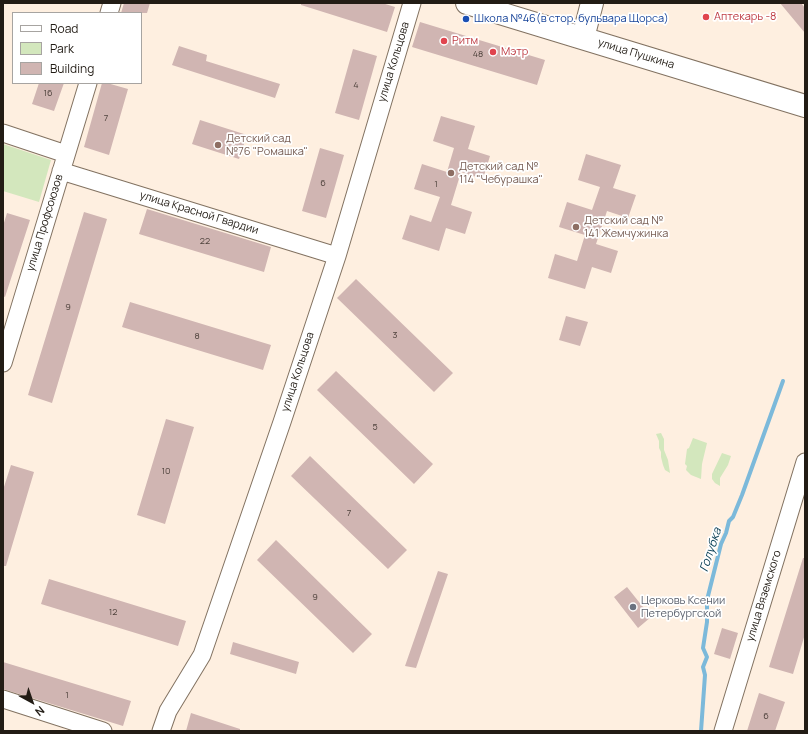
<!DOCTYPE html>
<html>
<head>
<meta charset="utf-8">
<style>
	body { margin:0 }
	#map { position:relative; width:808px; height:734px; overflow:hidden; background:#feefe0; font-family:Manrope,sans-serif }
	canvas { display:block }
	.frame { position:absolute; inset:0; border:4px solid #221c15; pointer-events:none }
	.legend { position:absolute; left:12px; top:12px; width:130px; height:72px; box-sizing:border-box; background:#fff; border:1px solid #a7a4a1; margin:0; padding:5px 7px; list-style:none; font-size:12px; color:#221c15 }
	.legend li { display:flex; align-items:center; gap:8px; height:20px }
	.legend b { width:20px; border:1px solid #a7a4a1 }
	.north { position:absolute; left:12px; top:682px; width:40px; height:40px; -webkit-text-stroke:3px #fff; paint-order:stroke; rotate:140deg; font-size:11px; font-weight:700; line-height:16px; text-align:center; color:#221c15 }
	.north::after { content:''; display:block; margin:auto; width:14px; height:18px; background:#221c15; clip-path:polygon(50% 0,100% 100%,50% 72%,0 100%) }
</style>
</head>
<body>
<div id="map">
<canvas width="808" height="734"></canvas>
<div class="frame"></div>
<ul class="legend">
<li><b style="height:5px;background:#fff"></b>Road</li>
<li><b style="height:11px;background:#d3e7bd"></b>Park</li>
<li><b style="height:11px;background:#d0b5b2"></b>Building</li>
</ul>
<div class="north">N</div>
</div>
<script>
const c = document.querySelector('canvas').getContext('2d');
c.lineJoin = 'round';
function fill(path, color) { c.fillStyle = color; c.fill(path, 'evenodd'); }
const poly = rows => new Path2D(rows.map(r => 'M' + r).join(''));
function stroke(path, color, width, dash) { c.strokeStyle = color; c.lineWidth = width; c.lineCap = dash ? 'butt' : 'round'; c.setLineDash(dash || []); c.stroke(path); }
function write(font, color, halo, rows, align = 'center') {
  c.font = font + ' Manrope,sans-serif'; c.lineWidth = 3.5; c.setLineDash([]); c.textBaseline = 'middle'; c.strokeStyle = halo; c.fillStyle = color; for (const [text, x, y, turn = 0] of rows) {
    c.save(); c.translate(x, y); c.rotate((+turn || 0) * Math.PI / 180); c.textAlign = isNaN(turn) ? turn : align; if (halo) c.strokeText(text, 0, 0); c.fillText(text, 0, 0); c.restore();
  }
}
const green = poly([
	[3,144,51,160,39,202,3,191],
	[661,433,664,439,664,450,668,460,670,473,665,470,663,465,661,457,661,452,659,448,659,441,656,434],
	[693,438,707,443,702,464,701,479,691,475,686,470,687,466,685,464,687,449,689,448],
	[722,453,731,456,728,465,720,478,720,486,715,483,712,479,712,474]
]);
const stream = poly([
	[701,731,705,675,703,667,707,657,703,648,707,622,707,600,721,544,726,533,729,521,733,517,742,495,783,381]
]);
const building = poly([
	[124,3,150,3,147,13,121,13],
	[301,3,382,3,395,7,387,32,301,5],
	[780,3,801,3,805,8,805,33],
	[420,22,545,60,537,85,412,47],
	[179,46,207,55,206,61,280,84,275,98,172,65],
	[353,49,377,56,359,120,335,113],
	[39,83,64,83,54,111,32,104],
	[102,83,107,83,128,89,109,155,84,147],
	[441,116,475,126,468,149,490,156,483,179,461,172,451,205,472,212,465,234,446,228,439,251,402,239,410,215,431,222,440,197,414,189,422,164,447,172,454,148,433,141],
	[200,120,247,135,239,159,192,144],
	[320,148,344,155,326,218,302,211],
	[586,154,621,165,613,188,636,195,628,218,607,211,596,244,618,251,611,273,592,267,585,289,548,278,555,254,577,261,585,235,559,227,567,202,592,210,600,187,578,180],
	[147,209,271,247,264,272,139,234],
	[84,212,107,219,52,403,28,395],
	[7,213,30,220,5,297,3,296,3,226],
	[356,279,453,373,434,392,337,298],
	[130,302,271,345,263,370,122,327],
	[566,316,588,322,580,346,559,340],
	[336,371,433,464,414,484,317,390],
	[166,419,194,427,165,524,137,515],
	[310,456,407,550,388,569,291,476],
	[11,465,34,472,6,566,3,566,3,490],
	[276,540,372,634,353,653,257,560],
	[803,558,805,558,805,634,793,674,769,667],
	[438,571,448,574,416,668,405,666],
	[49,579,186,621,178,646,41,604],
	[627,587,651,617,638,628,614,597],
	[722,628,738,633,730,659,714,654],
	[233,642,299,662,296,674,230,654],
	[3,662,131,701,123,726,3,689],
	[759,693,785,702,775,731,747,731],
	[191,713,240,729,240,731,186,731]
]);
const minor = poly([
	[109,13,112,3],
	[3,133,66,154],
	[61,171,337,256],
	[3,363,88,83],
	[3,699,103,731],
	[161,731,168,711,202,655,282,422,337,256,412,3],
	[723,731,805,462]
]);
const major = poly([
	[467,3,805,106],
	[583,38,592,3]
]);
const markers = [
	[706,17,4,"#e0444e"],
	[466,19,4,"#1a4fb4"],
	[444,41,4,"#e0444e"],
	[493,52,4,"#e0444e"],
	[218,145,4,"#8d6e63"],
	[451,173,4,"#8d6e63"],
	[576,227,4,"#8d6e63"],
	[633,607,4,"#6b7280"]
];
const numberNames = [
	["48",478,54],
	["4",356,85],
	["16",48,93],
	["7",106,118],
	["6",323,183],
	["1",436,184],
	["22",205,241],
	["9",68,307],
	["3",395,335],
	["8",197,336],
	["5",375,427],
	["10",166,471],
	["7",349,513],
	["9",315,597],
	["12",113,612],
	["1",67,695],
	["6",766,716]
];
const healthNames = [
	["Аптекарь -8",714,17],
	["Ритм",452,41],
	["Мэтр",501,52]
];
const transitNames = [
	["Школа №46(в стор. бульвара Щорса)",474,19]
];
const streetNames = [
	["улица Пушкина",636,54,17],
	["улица Кольцова",394,62,-73],
	["улица Красной Гвардии",199,213,17],
	["улица Профсоюзов",45,223,-73],
	["улица Кольцова",298,372,-72],
	["улица Вяземского",764,596,-73]
];
const educationNames = [
	["Детский сад",226,139],
	["№76 \"Ромашка\"",226,152],
	["Детский сад №",459,167],
	["114 \"Чебурашка\"",459,180],
	["Детский сад №",584,221],
	["141 Жемчужинка",584,234]
];
const worshipNames = [
	["Церковь Ксении",641,601],
	["Петербургской",641,614]
];
const waterNames = [
	["Голубка",711,550,-72]
];
fill(green, '#d3e7bd');
stroke(stream, '#7cb9da', 4);
fill(building, '#d0b5b2');
stroke(minor, '#827261', 19);
stroke(major, '#827261', 24);
stroke(minor, '#fff', 17);
stroke(major, '#fff', 22);
for (const [x, y, r, color] of markers) { const dot = new Path2D(); dot.arc(x, y, r, 0, 2 * Math.PI); c.fillStyle = color; c.fill(dot); stroke(dot, '#fff', 1.5); }
write('9px', '#4e423c', null, numberNames);
write('11px', '#be3a42', '#fff', healthNames, 'left');
write('11px', '#164399', '#fff', transitNames, 'left');
write('11px', '#221c15', '#fff', streetNames);
write('11px', '#785e54', '#fff', educationNames, 'left');
write('11px', '#5b616d', '#fff', worshipNames, 'left');
write('italic 12px', '#0a3f55', '#fff', waterNames);
</script>
</body>
</html>
